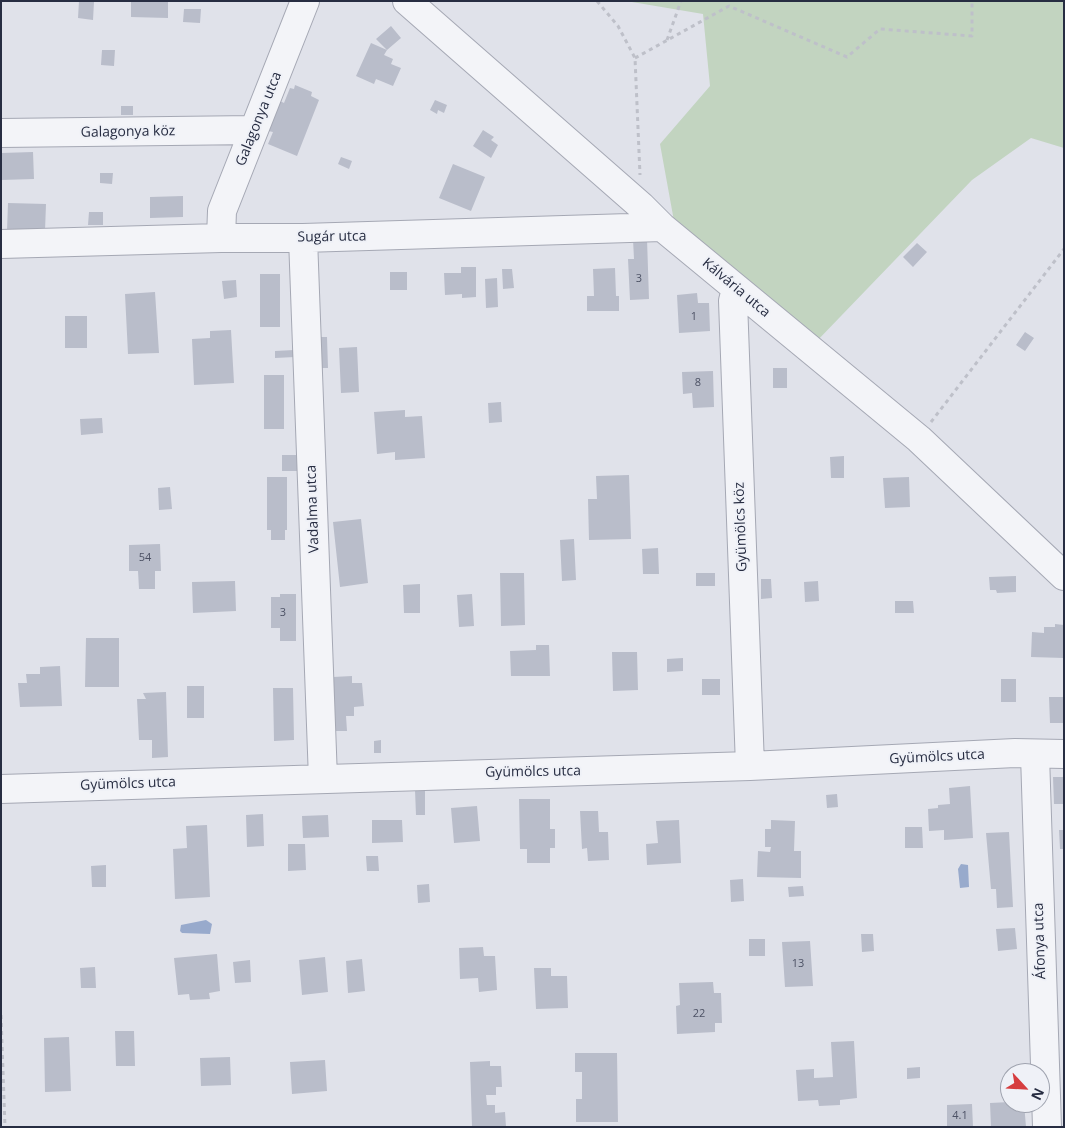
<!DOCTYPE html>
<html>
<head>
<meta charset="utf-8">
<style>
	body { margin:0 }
	#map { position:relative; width:1065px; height:1128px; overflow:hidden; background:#e0e2ea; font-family:"Open Sans",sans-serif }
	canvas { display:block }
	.frame { position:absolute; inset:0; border:2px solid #272d42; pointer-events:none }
	.north { position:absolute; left:1000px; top:1063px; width:50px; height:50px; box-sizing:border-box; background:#eff1f7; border:1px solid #9fa3af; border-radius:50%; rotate:115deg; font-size:14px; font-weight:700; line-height:20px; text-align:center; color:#272d42 }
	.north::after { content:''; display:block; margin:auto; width:18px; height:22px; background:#d63d3f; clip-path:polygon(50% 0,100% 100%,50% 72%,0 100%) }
</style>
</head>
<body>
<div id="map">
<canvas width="1065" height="1128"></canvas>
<div class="frame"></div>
<div class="north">N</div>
</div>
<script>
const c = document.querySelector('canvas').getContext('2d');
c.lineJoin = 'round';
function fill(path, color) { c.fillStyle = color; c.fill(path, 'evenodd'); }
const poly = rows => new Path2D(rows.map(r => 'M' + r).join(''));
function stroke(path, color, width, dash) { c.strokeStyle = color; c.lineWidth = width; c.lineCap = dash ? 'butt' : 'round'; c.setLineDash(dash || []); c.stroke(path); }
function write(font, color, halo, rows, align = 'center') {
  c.font = font + ' "Open Sans",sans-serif'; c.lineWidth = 4; c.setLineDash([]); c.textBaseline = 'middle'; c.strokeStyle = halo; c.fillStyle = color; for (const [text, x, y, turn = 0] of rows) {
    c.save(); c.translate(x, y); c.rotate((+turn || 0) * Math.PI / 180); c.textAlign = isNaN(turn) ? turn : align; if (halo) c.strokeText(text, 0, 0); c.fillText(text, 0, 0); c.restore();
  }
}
const green = poly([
	[626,1,1064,1,1064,148,1031,138,972,180,815,343,674,221,660,144,710,86,703,14]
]);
const water = poly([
	[961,864,968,865,969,887,960,888,958,869],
	[206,920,212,924,210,934,182,933,180,931,181,925]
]);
const building = poly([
	[79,1,94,2,93,20,78,18],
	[131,1,168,1,168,18,131,17],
	[184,9,201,9,200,23,183,22],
	[391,26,401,38,387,50,376,39],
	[371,43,387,50,384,55,393,59,391,64,401,68,393,86,376,79,374,84,356,76],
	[102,50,115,50,114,66,101,65],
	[295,85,312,92,311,96,319,100,297,156,268,144,273,132,268,131,280,101,284,103,290,88,294,89],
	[435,100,447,105,444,113,438,110,437,114,430,110],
	[121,106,133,106,133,115,121,115],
	[483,130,494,137,491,140,498,145,491,158,473,146],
	[33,152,34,179,1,180,1,153],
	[341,157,352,161,349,169,338,164],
	[453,164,485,177,471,211,439,198],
	[100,173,113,173,112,184,100,183],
	[183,196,183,217,150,218,150,197],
	[8,203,46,204,45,231,7,231],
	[89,212,103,212,103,225,88,225],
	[633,239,647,239,649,299,630,300,628,259,634,259],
	[917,243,927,252,913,267,903,257],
	[461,267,476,267,476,297,462,298,462,294,445,295,444,273,461,273],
	[615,268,616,296,619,296,619,311,587,311,587,296,594,296,593,269],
	[502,269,512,269,514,288,503,289],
	[390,272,407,272,407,290,390,290],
	[260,274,280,274,280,327,260,327],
	[497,278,498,307,486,308,485,279],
	[236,280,237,297,224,299,222,281],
	[155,292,159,353,128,354,125,294],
	[697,293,698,303,709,303,710,331,679,333,677,295],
	[65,316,87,316,87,348,65,348],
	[231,330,234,383,194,385,192,339,210,338,210,331],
	[1025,332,1034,338,1025,351,1016,345],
	[316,337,327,337,328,368,316,368],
	[357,347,359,392,341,393,339,348],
	[294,350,295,357,275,358,275,351],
	[773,368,787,368,787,388,773,388],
	[713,371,714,407,693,408,692,393,683,394,682,372],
	[264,375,284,375,284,429,264,429],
	[501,402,502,422,489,423,488,403],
	[405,410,405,417,422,416,425,458,395,460,395,452,377,454,374,412],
	[102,418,103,433,81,435,80,419],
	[282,455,298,455,298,471,282,471],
	[844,456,844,478,831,478,830,457],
	[629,475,631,539,589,540,588,499,597,499,596,476],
	[267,477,287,477,287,530,285,530,285,540,271,540,271,530,267,530],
	[909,477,910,507,885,508,883,478],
	[170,487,172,509,159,510,158,488],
	[361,519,368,583,340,587,333,522],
	[574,539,576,580,562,581,560,540],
	[160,544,161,571,155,571,155,589,139,589,138,571,129,571,129,545],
	[658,548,659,574,643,574,642,549],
	[500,573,524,573,525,625,501,626],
	[696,573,715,573,715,586,696,586],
	[1016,576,1016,592,997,593,996,590,990,590,989,577],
	[761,579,771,579,772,598,761,599],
	[235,581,236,611,193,613,192,582],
	[818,581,819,601,805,602,804,582],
	[420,584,420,613,404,613,403,585],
	[280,594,296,594,296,641,280,641,280,628,271,628,271,597,280,597],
	[472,594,474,626,459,627,457,595],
	[895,601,913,601,914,613,895,613],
	[1055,624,1064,625,1064,658,1031,657,1032,632,1044,633,1044,627,1055,627],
	[86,638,119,638,119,687,85,687],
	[536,645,549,645,550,676,511,676,510,651,536,650],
	[612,652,637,652,638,690,613,691],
	[683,658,683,671,667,672,667,659],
	[60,666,62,706,20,707,18,683,27,683,26,674,40,674,40,667],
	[352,676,352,683,362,683,364,706,354,707,354,716,346,716,347,731,331,731,330,716,335,715,333,677],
	[702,679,720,679,720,695,702,695],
	[1001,679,1016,679,1016,702,1001,702],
	[187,686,204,686,204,718,187,718],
	[273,688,293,688,294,740,274,741],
	[166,692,168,757,152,758,152,740,139,740,137,699,146,699,143,693],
	[1049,697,1064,697,1064,723,1050,723],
	[381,740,381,753,374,753,374,741],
	[1053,777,1064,777,1064,804,1054,804],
	[970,786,973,838,944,840,944,830,929,831,928,809,938,808,938,805,950,804,949,788],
	[425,789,425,815,416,815,415,790],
	[837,794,838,807,827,808,826,795],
	[519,799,550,799,550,829,555,829,555,848,550,848,550,863,527,863,527,849,520,849],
	[477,806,480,841,454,843,451,808],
	[580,811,598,811,599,832,608,832,609,860,588,861,587,848,582,849],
	[263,814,264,846,247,847,246,815],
	[328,815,329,837,303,838,302,816],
	[372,820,402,820,403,842,372,843],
	[679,820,681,863,647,865,646,844,658,843,656,821],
	[771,820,795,821,794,851,801,851,801,878,757,877,758,851,770,852,771,847,765,847,765,829,771,829],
	[207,825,210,897,175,899,173,849,187,848,186,826],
	[905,827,922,827,923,848,905,848],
	[1059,830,1064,830,1064,849,1060,849],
	[1009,832,1013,907,997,908,996,889,991,889,986,833],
	[288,844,305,844,306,870,288,871],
	[366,856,378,856,379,871,367,871],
	[106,865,106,887,92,887,91,866],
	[743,879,744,901,731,902,730,880],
	[429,884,430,902,418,903,417,885],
	[803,886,804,896,789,897,788,887],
	[1015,928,1017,949,998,951,996,929],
	[861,934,873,934,874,951,862,952],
	[749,939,765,939,765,956,749,956],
	[810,941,813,986,785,987,782,942],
	[483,947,484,956,495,956,497,990,479,992,478,978,460,979,459,948],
	[217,954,220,991,209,993,210,999,190,1000,189,994,178,995,174,958],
	[325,957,328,992,302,995,299,960],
	[362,959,365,991,348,993,346,961],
	[250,960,251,982,235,983,233,962],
	[95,967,96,988,81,988,80,968],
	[534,968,551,968,551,976,567,976,568,1008,536,1009],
	[713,982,714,993,721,993,722,1023,715,1023,715,1032,677,1034,676,1006,680,1005,679,983],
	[115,1031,134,1031,135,1066,116,1066],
	[69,1037,71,1091,45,1092,44,1038],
	[854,1041,857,1098,840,1100,840,1105,819,1106,818,1100,798,1101,796,1070,814,1069,814,1078,833,1077,831,1042],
	[575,1053,617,1053,618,1122,576,1122,576,1099,582,1099,582,1072,575,1072],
	[230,1057,231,1085,201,1086,200,1058],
	[325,1060,327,1091,292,1094,290,1062],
	[490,1061,490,1066,501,1066,502,1087,496,1087,496,1095,486,1095,487,1105,495,1105,495,1113,505,1112,506,1127,472,1127,470,1062],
	[920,1067,920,1078,907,1079,907,1068],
	[1010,1102,1024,1103,1026,1127,991,1127,990,1103],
	[972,1104,973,1127,947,1127,947,1105]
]);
const path = poly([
	[597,1,618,26,635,58,640,175],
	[667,40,681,1],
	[635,58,729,6,847,57,880,29,972,36,972,1],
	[931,422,1064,249],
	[1,1015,5,1127]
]);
const minor = poly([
	[407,1,641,206,662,227,919,439,1064,576],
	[1,133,254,130],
	[221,238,222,211,305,1],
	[303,238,323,779],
	[1,244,221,238,303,238,662,227],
	[736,289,733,301,750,766],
	[1035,755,1047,1127],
	[1,789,750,766,1015,753,1064,754]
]);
const numberNames = [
	["3",639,279],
	["1",694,317],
	["8",698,383],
	["54",145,558],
	["3",283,613],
	["13",798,964],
	["22",699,1014],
	["4.1",960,1116]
];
const streetNames = [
	["Galagonya utca",259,119,-68],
	["Galagonya köz",128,132,-1],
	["Sugár utca",332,237,-1],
	["Kálvária utca",736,288,40],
	["Vadalma utca",313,509,-92],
	["Gyümölcs köz",741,527,-92],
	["Gyümölcs utca",937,757,-3],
	["Gyümölcs utca",533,772,-1],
	["Gyümölcs utca",128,784,-2],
	["Áfonya utca",1040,941,-92]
];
fill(green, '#c2d4c0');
fill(water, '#98aacc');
fill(building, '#b9bdca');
stroke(minor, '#a5a8b4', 30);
stroke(path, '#bec0c9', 3, [4, 4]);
stroke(minor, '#f3f4f8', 28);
write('11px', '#4c5164', null, numberNames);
write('14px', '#272d42', '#eff1f7', streetNames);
</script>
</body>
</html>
